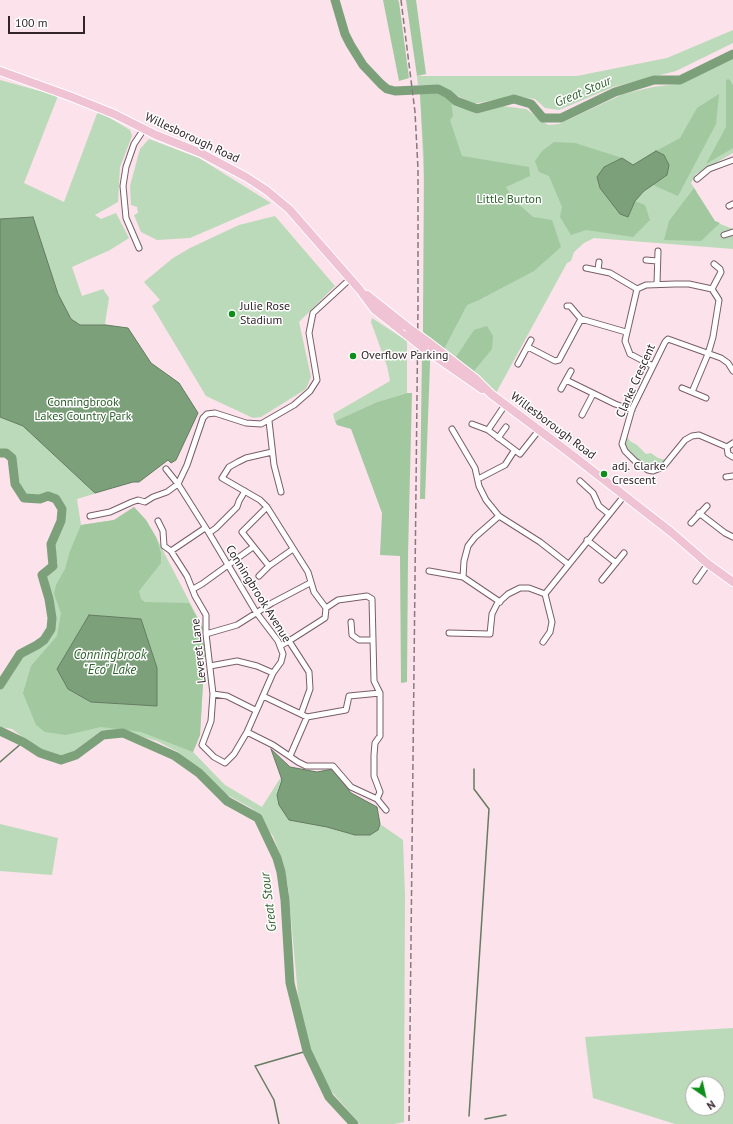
<!DOCTYPE html>
<html>
<head>
<meta charset="utf-8">
<style>
	body { margin:0 }
	#map { position:relative; width:733px; height:1124px; overflow:hidden; background:#fbe2eb; font-family:"PT Sans",sans-serif }
	canvas { display:block }
	.north { position:absolute; left:685px; top:1076px; width:40px; height:40px; box-sizing:border-box; background:#fff; border:1px solid #ada8aa; border-radius:50%; rotate:146deg; font-size:11px; font-weight:700; line-height:16px; text-align:center; color:#31252a }
	.north::after { content:''; display:block; margin:auto; width:14px; height:18px; background:#0d8d19; clip-path:polygon(50% 0,100% 100%,50% 72%,0 100%) }
	.scale { position:absolute; left:8px; top:16px; width:77px; height:18px; box-sizing:border-box; border:2px solid #31252a; border-top:0; padding-left:5px; font-size:12px; line-height:14px; white-space:nowrap; color:#31252a; -webkit-text-stroke:3px #fff; paint-order:stroke }
</style>
</head>
<body>
<div id="map">
<canvas width="733" height="1124"></canvas>
<div class="north">N</div>
<div class="scale">100 m</div>
</div>
<script>
const c = document.querySelector('canvas').getContext('2d');
c.lineJoin = 'round';
function fill(path, color) { c.fillStyle = color; c.fill(path, 'evenodd'); }
const poly = rows => new Path2D(rows.map(r => 'M' + r).join(''));
function stroke(path, color, width, dash) { c.strokeStyle = color; c.lineWidth = width; c.lineCap = dash ? 'butt' : 'round'; c.setLineDash(dash || []); c.stroke(path); }
function write(font, color, halo, rows, align = 'center') {
  c.font = font + ' "PT Sans",sans-serif'; c.lineWidth = 3; c.setLineDash([]); c.textBaseline = 'middle'; c.strokeStyle = halo; c.fillStyle = color; for (const [text, x, y, turn = 0] of rows) {
    c.save(); c.translate(x, y); c.rotate((+turn || 0) * Math.PI / 180); c.textAlign = isNaN(turn) ? turn : align; if (halo) c.strokeText(text, 0, 0); c.fillText(text, 0, 0); c.restore();
  }
}
const green = poly([
	[733,30,733,43,676,71,613,87,559,110,545,108,535,99,513,96,474,104,436,85,418,85,417,76,577,76,667,58],
	[733,57,733,153,696,174,691,183,715,222,733,229,733,249,594,238,584,243,574,252,571,261,567,263,496,393,456,357,423,332,425,202,420,94,436,93,476,114,502,106,526,109,548,125,559,124,623,94,653,87,677,84],
	[0,80,58,96,24,183,64,202,98,111,130,130,132,136,120,167,118,202,95,215,101,219,116,213,129,238,110,250,72,267,82,296,103,289,109,298,105,324,128,328,151,363,179,383,198,413,176,460,171,463,168,460,139,482,133,482,77,499,81,525,114,520,134,507,146,520,156,537,203,628,201,635,205,648,200,735,193,752,225,785,262,807,279,780,290,767,317,772,333,769,351,793,377,807,380,824,403,840,405,895,404,1122,394,1124,360,1124,331,1091,322,1076,313,1057,299,1006,288,886,282,859,273,836,253,809,220,791,178,752,157,741,129,733,102,730,71,753,57,756,44,753,12,729,0,727,0,690,20,659,46,643,54,630,55,620,45,579,48,573,56,567,58,563,52,550,65,513,57,497,43,494,32,497,24,495,18,478,15,458,10,452,0,451],
	[149,139,199,158,271,203,190,238,157,240,141,232,134,215,138,213,137,207,131,205,130,186,140,149],
	[275,216,335,286,299,322,311,377,306,389,261,417,253,418,206,396,152,306,160,300,144,282,173,258,190,248,239,225],
	[372,318,407,341,407,393,377,402,335,421,333,414,390,381,387,366,371,322],
	[627,436,630,441,637,445,646,454,651,453,658,458,666,460,662,464,655,468,645,465,627,451,625,442],
	[0,824,58,838,52,875,0,871],
	[733,1028,733,1124,675,1124,593,1098,585,1037],
	[693,1084,717,1084,717,1108,693,1108]
]);
const forest = poly([
	[383,0,398,0,399,2,409,78,399,81],
	[406,0,416,0,426,74,417,76],
	[729,79,733,85,733,148,706,164,726,127,726,80],
	[436,93,451,100,453,116,450,120,462,156,529,167,530,176,506,187,514,200,533,217,552,220,561,247,534,271,479,300,467,305,444,349,423,332,424,158,420,94],
	[719,94,716,124,678,196,653,185,667,175,664,155,656,151,680,138,697,108],
	[554,142,575,143,622,158,604,167,597,177,628,217,635,201,645,205,650,220,633,237,586,230,571,235,560,217,562,207,549,176,539,172,535,161,542,151],
	[694,188,715,221,720,223,701,241,664,240,669,221],
	[487,326,493,336,492,349,474,371,456,357,474,330],
	[422,353,430,360,430,364,425,499,420,499],
	[407,393,412,393,408,555,407,682,401,683,400,556,380,555,382,513,351,429,337,425,335,421,377,402],
	[134,507,146,520,156,537,161,553,161,563,139,591,141,599,145,602,189,603,203,628,201,635,205,648,200,735,193,752,141,732,101,727,66,735,45,732,36,725,23,693,31,666,57,636,61,613,54,594,56,585,65,569,70,551,81,525,114,520]
]);
const water = poly([
	[656,151,664,155,669,165,667,175,644,191,635,201,628,217,620,214,600,188,597,177,604,167,622,158,633,165,656,151],
	[33,217,58,294,71,319,80,325,105,325,128,328,151,363,179,383,198,413,176,460,171,463,168,460,139,482,133,482,95,493,23,426,0,417,0,219,33,217],
	[89,615,141,619,157,668,157,706,91,702,68,689,57,669,89,615],
	[271,749,290,767,317,772,333,769,351,793,377,807,380,824,378,830,370,835,355,835,327,827,289,820,279,805,277,795,282,780,271,749]
]);
const stream = poly([
	[0,762,23,742],
	[469,1116,489,809,474,789,474,769],
	[485,1119,506,1115],
	[279,1124,274,1100,255,1066,307,1051]
]);
const river = poly([
	[335,0,345,34,350,44,363,65,381,84,387,89,395,91,438,89,448,94,456,101,477,109,514,99,531,104,543,118,561,118,615,92,654,80,680,80,733,54],
	[0,453,6,453,12,458,15,484,24,498,40,499,48,496,56,499,62,509,61,521,51,544,53,566,42,575,49,599,52,618,51,629,44,640,37,645,20,654,0,685],
	[0,731,23,742,40,753,61,760,76,755,103,735,123,733,175,756,199,773,227,801,258,818,277,858,281,872,285,900,290,983,307,1051,329,1097,354,1124]
]);
const minor = poly([
	[697,179,709,169,733,160],
	[729,206,733,204],
	[724,235,733,232],
	[139,248,126,218,123,186,126,167,134,144,144,129],
	[646,260,657,261],
	[586,268,610,273,637,289],
	[598,270,599,262],
	[657,284,658,251],
	[712,289,721,272,720,269,714,264],
	[567,306,570,306,581,319,626,332],
	[528,347,555,361,559,360,581,319],
	[518,364,531,340],
	[653,366,630,354,625,341,637,289,646,285,675,284,689,284,712,289,719,300,713,337,708,354,692,392],
	[566,380,615,404,632,410],
	[682,388,706,398],
	[561,389,571,371],
	[582,415,593,394],
	[269,421,274,465,281,492],
	[472,424,488,430,520,454,539,430],
	[452,429,475,468,479,486,486,500,499,516,540,542,568,564],
	[488,430,505,405],
	[498,438,506,427],
	[727,447,699,435,692,436,685,440,663,467,653,471,648,470,635,461,625,451,622,444,632,409,665,342,668,339,721,358,728,363,733,371],
	[727,447,728,454,733,457],
	[727,447,733,443],
	[272,452,246,458,238,462,229,467,222,478,260,500,267,507,308,572,314,592,326,608],
	[726,477,733,476],
	[478,479,505,465,514,451],
	[580,481,593,493,599,506,609,514],
	[267,507,242,532,269,566,293,549],
	[699,513,725,533,733,537],
	[90,516,110,512,132,502,138,500,145,502,153,497,167,492,178,484,166,469],
	[499,516,475,537,468,546,464,561,463,577,500,602],
	[158,521,163,531,164,546,171,551,187,576,195,596,206,615,206,634,213,694,211,721,202,745,214,757,225,763,234,754,247,732,273,673,281,662,283,654,278,641,256,612,209,533,178,484,187,465,203,418,207,414,215,413,246,423,261,424,294,405,310,391,317,380,309,333,313,313,350,279],
	[691,523,707,506],
	[209,533,216,528,237,507,239,501,245,491],
	[587,540,616,563],
	[171,551,205,528],
	[429,571,463,577],
	[259,576,269,566],
	[602,580,624,553],
	[696,581,708,564],
	[193,589,202,584,253,547],
	[545,594,624,496],
	[326,608,338,600,367,596,372,599,374,681,380,693,380,736,375,743,374,755,374,776,380,792,377,799],
	[351,622,352,635,359,640,373,640],
	[449,633,490,634,492,614,497,604,508,594,520,588,529,588,545,594],
	[206,634,237,625,272,603,310,583],
	[289,641,325,618,326,608],
	[543,642,550,632,552,622,545,594],
	[280,646,289,641,309,672,310,689,301,714],
	[210,666,237,661,257,666,273,673],
	[213,694,227,696,255,710],
	[263,696,307,717,346,710,349,696,380,693],
	[247,732,273,745,298,762,306,766,333,766,351,787,377,799,386,810],
	[290,756,307,717]
]);
const primary = poly([
	[0,71,69,96,114,114,156,135,201,153,246,177,266,190,289,209,360,290,374,309,407,335],
	[367,295,406,326],
	[428,342,476,379,491,394,567,451,671,532,708,564,733,582],
	[426,350,482,389]
]);
const rail = poly([
	[401,0,415,112,418,169,418,306,409,1124]
]);
const primaryBridge = poly([
	[406,326,428,342],
	[407,335,426,350]
]);
const markers = [
	[232,314,4,"#0d8d19"],
	[353,356,4,"#0d8d19"],
	[604,474,4,"#0d8d19"]
];
const streetNames = [
	["Willesborough Road",192,138,25],
	["Clarke Crescent",636,381,-66],
	["Willesborough Road",553,426,37],
	["Conningbrook Avenue",258,594,58],
	["Leveret Lane",199,651,-96]
];
const parkNames = [
	["Little Burton",509,200],
	["Conningbrook",83,403],
	["Lakes Country Park",83,417]
];
const poiNames = [
	["Julie Rose",240,307],
	["Stadium",240,321],
	["Overflow Parking",361,356],
	["adj. Clarke",612,467],
	["Crescent",612,481]
];
const waterNames = [
	["Great Stour",583,92,-23],
	["Conningbrook",110,655],
	["\"Eco\" Lake",110,670],
	["Great Stour",269,902,-97]
];
fill(green, '#bbdab9');
fill(forest, '#a2c8a0');
fill(water, '#7ca17a');
stroke(water, '#667c62', 1);
stroke(stream, '#667c62', 1.5);
stroke(river, '#7ca17a', 9);
stroke(minor, '#795e68', 7);
stroke(primary, '#fff', 10);
stroke(minor, '#fff', 5);
stroke(primary, '#efc2d4', 8);
stroke(rail, '#8a797f', 1.5, [6, 3]);
stroke(primaryBridge, '#fff', 10, []);
stroke(primaryBridge, '#efc2d4', 8);
for (const [x, y, r, color] of markers) { const dot = new Path2D(); dot.arc(x, y, r, 0, 2 * Math.PI); c.fillStyle = color; c.fill(dot); stroke(dot, '#fff', 1.5); }
write('12px', '#31252a', '#fff', streetNames);
write('12px', '#2a5e29', '#fff', parkNames);
write('12px', '#31252a', '#fff', poiNames, 'left');
write('italic 13px', '#2e622d', '#fff', waterNames);
</script>
</body>
</html>
